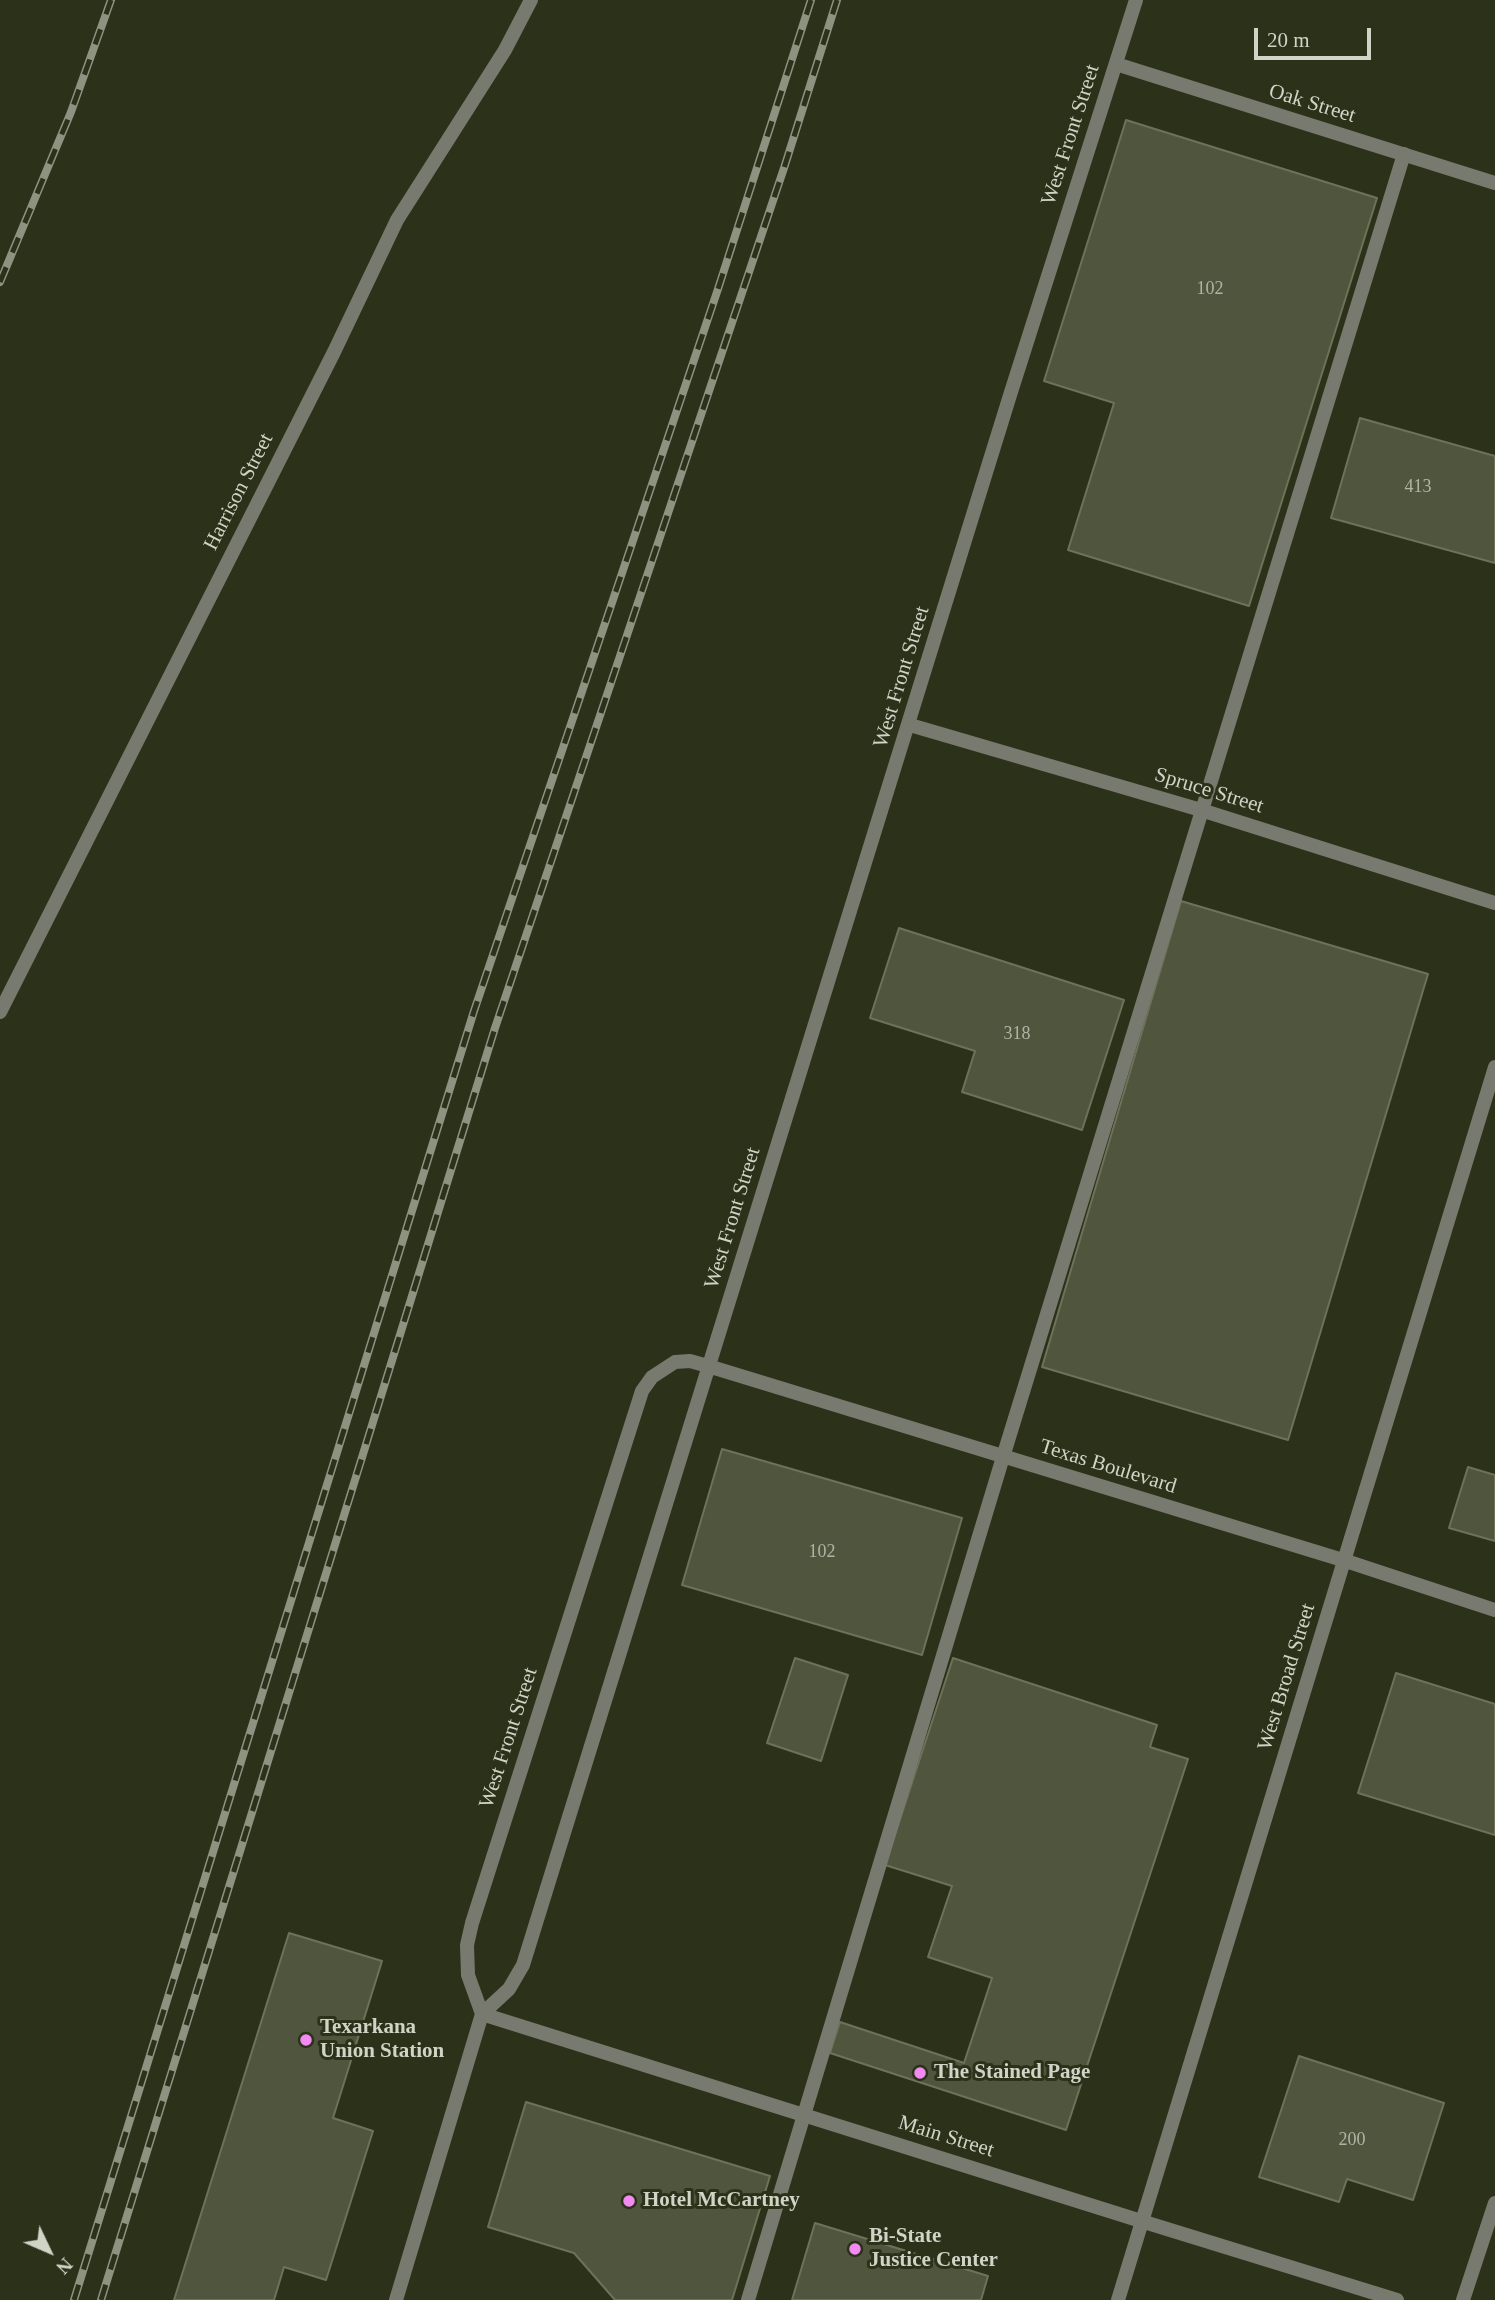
<!DOCTYPE html>
<html>
<head>
<meta charset="utf-8">
<style>
	body { margin:0 }
	#map { position:relative; width:1495px; height:2300px; overflow:hidden; background:#2c311a; font-family:"Times New Roman",serif }
	canvas { display:block }
	.north { position:absolute; left:14px; top:2216px; width:70px; height:70px; -webkit-text-stroke:5px #2c311a; paint-order:stroke; rotate:134deg; font-size:19px; font-weight:700; line-height:28px; text-align:center; color:#d0d4c6 }
	.north::after { content:''; display:block; margin:auto; width:24px; height:32px; background:#d0d4c6; clip-path:polygon(50% 0,100% 100%,50% 72%,0 100%) }
	.scale { position:absolute; left:1254px; top:28px; width:117px; height:32px; box-sizing:border-box; border:4px solid #d0d4c6; border-top:0; padding-left:9px; font-size:21px; line-height:24px; white-space:nowrap; color:#d0d4c6; -webkit-text-stroke:5px #2c311a; paint-order:stroke }
</style>
</head>
<body>
<div id="map">
<canvas width="1495" height="2300"></canvas>
<div class="north">N</div>
<div class="scale">20 m</div>
</div>
<script>
const c = document.querySelector('canvas').getContext('2d');
c.lineJoin = 'round';
function fill(path, color) { c.fillStyle = color; c.fill(path, 'evenodd'); }
const poly = rows => new Path2D(rows.map(r => 'M' + r).join(''));
function stroke(path, color, width, dash) { c.strokeStyle = color; c.lineWidth = width; c.lineCap = dash ? 'butt' : 'round'; c.setLineDash(dash || []); c.stroke(path); }
function write(font, color, halo, rows, align = 'center') {
  c.font = font + ' "Times New Roman",serif'; c.lineWidth = 6; c.setLineDash([]); c.textBaseline = 'middle'; c.strokeStyle = halo; c.fillStyle = color; for (const [text, x, y, turn = 0] of rows) {
    c.save(); c.translate(x, y); c.rotate((+turn || 0) * Math.PI / 180); c.textAlign = isNaN(turn) ? turn : align; if (halo) c.strokeText(text, 0, 0); c.fillText(text, 0, 0); c.restore();
  }
}
const building = poly([
	[1126,120,1377,198,1249,606,1068,550,1114,403,1044,381,1126,120],
	[1360,418,1495,456,1495,563,1331,518,1360,418],
	[1181,901,1428,974,1288,1440,1042,1367,1181,901],
	[899,928,1124,1000,1082,1130,962,1092,975,1051,870,1018,899,928],
	[722,1449,962,1518,922,1655,682,1585,722,1449],
	[1468,1467,1495,1475,1495,1541,1449,1528,1468,1467],
	[795,1658,848,1675,821,1761,767,1743,795,1658],
	[953,1658,1157,1725,1150,1747,1188,1759,1066,2130,830,2053,840,2022,964,2063,992,1978,928,1957,952,1886,885,1865,953,1658],
	[1396,1673,1495,1704,1495,1835,1358,1793,1396,1673],
	[289,1933,382,1961,333,2118,373,2131,326,2280,284,2267,274,2300,174,2300,289,1933],
	[1299,2056,1444,2103,1413,2200,1347,2179,1339,2202,1259,2177,1299,2056],
	[526,2102,770,2176,732,2300,615,2300,574,2253,488,2227,526,2102],
	[815,2223,988,2276,981,2300,792,2300,815,2223]
]);
const service = poly([
	[0,1012,334,352,397,220,505,50,531,0],
	[748,2300,1003,1457,1404,154],
	[1463,2300,1495,2203]
]);
const minor = poly([
	[1116,64,1495,183],
	[910,725,1201,810,1495,903],
	[482,2014,1141,2221],
	[480,2021,482,2014,468,1975,467,1945,472,1923,642,1391,652,1377,675,1362,690,1361,708,1366,1346,1561,1495,1610],
	[396,2300,482,2014,509,1989,523,1965,1011,392,1136,0]
]);
const tertiary = poly([
	[1141,2221,1397,2300],
	[1118,2300,1495,1067]
]);
const rail = poly([
	[0,282,71,112,111,0],
	[74,2300,474,1011,718,289,811,0],
	[101,2300,495,1028,785,165,837,0]
]);
const markers = [
	[306,2040,7,"#f38af2"],
	[920,2073,7,"#f38af2"],
	[629,2201,7,"#f38af2"],
	[855,2249,7,"#f38af2"]
];
const numberNames = [
	["102",1210,289],
	["413",1418,487],
	["318",1017,1034],
	["102",822,1552],
	["200",1352,2140]
];
const streetNames = [
	["Oak Street",1312,104,17],
	["West Front Street",1071,135,-72],
	["Harrison Street",239,492,-63],
	["West Front Street",902,677,-73],
	["Spruce Street",1209,791,17],
	["West Front Street",733,1218,-73],
	["Texas Boulevard",1108,1467,17],
	["West Broad Street",1287,1677,-73],
	["West Front Street",509,1738,-72],
	["Main Street",946,2137,17]
];
const poiNames = [
	["Texarkana",320,2028],
	["Union Station",320,2052],
	["The Stained Page",934,2073],
	["Hotel McCartney",643,2201],
	["Bi-State",869,2237],
	["Justice Center",869,2261]
];
fill(building, '#50553d');
stroke(building, '#6d7259', 2);
stroke(service, '#787a6f', 14);
stroke(minor, '#787a6f', 14);
stroke(tertiary, '#787a6f', 14);
stroke(rail, '#8e9281', 8);
stroke(rail, '#2c311a', 5, [16]);
for (const [x, y, r, color] of markers) { const dot = new Path2D(); dot.arc(x, y, r, 0, 2 * Math.PI); c.fillStyle = color; c.fill(dot); stroke(dot, '#2c311a', 2.5); }
write('18px', '#b0b4a4', null, numberNames);
write('21px', '#d0d4c6', '#2c311a', streetNames);
write('bold 21px', '#d0d4c6', '#2c311a', poiNames, 'left');
</script>
</body>
</html>
